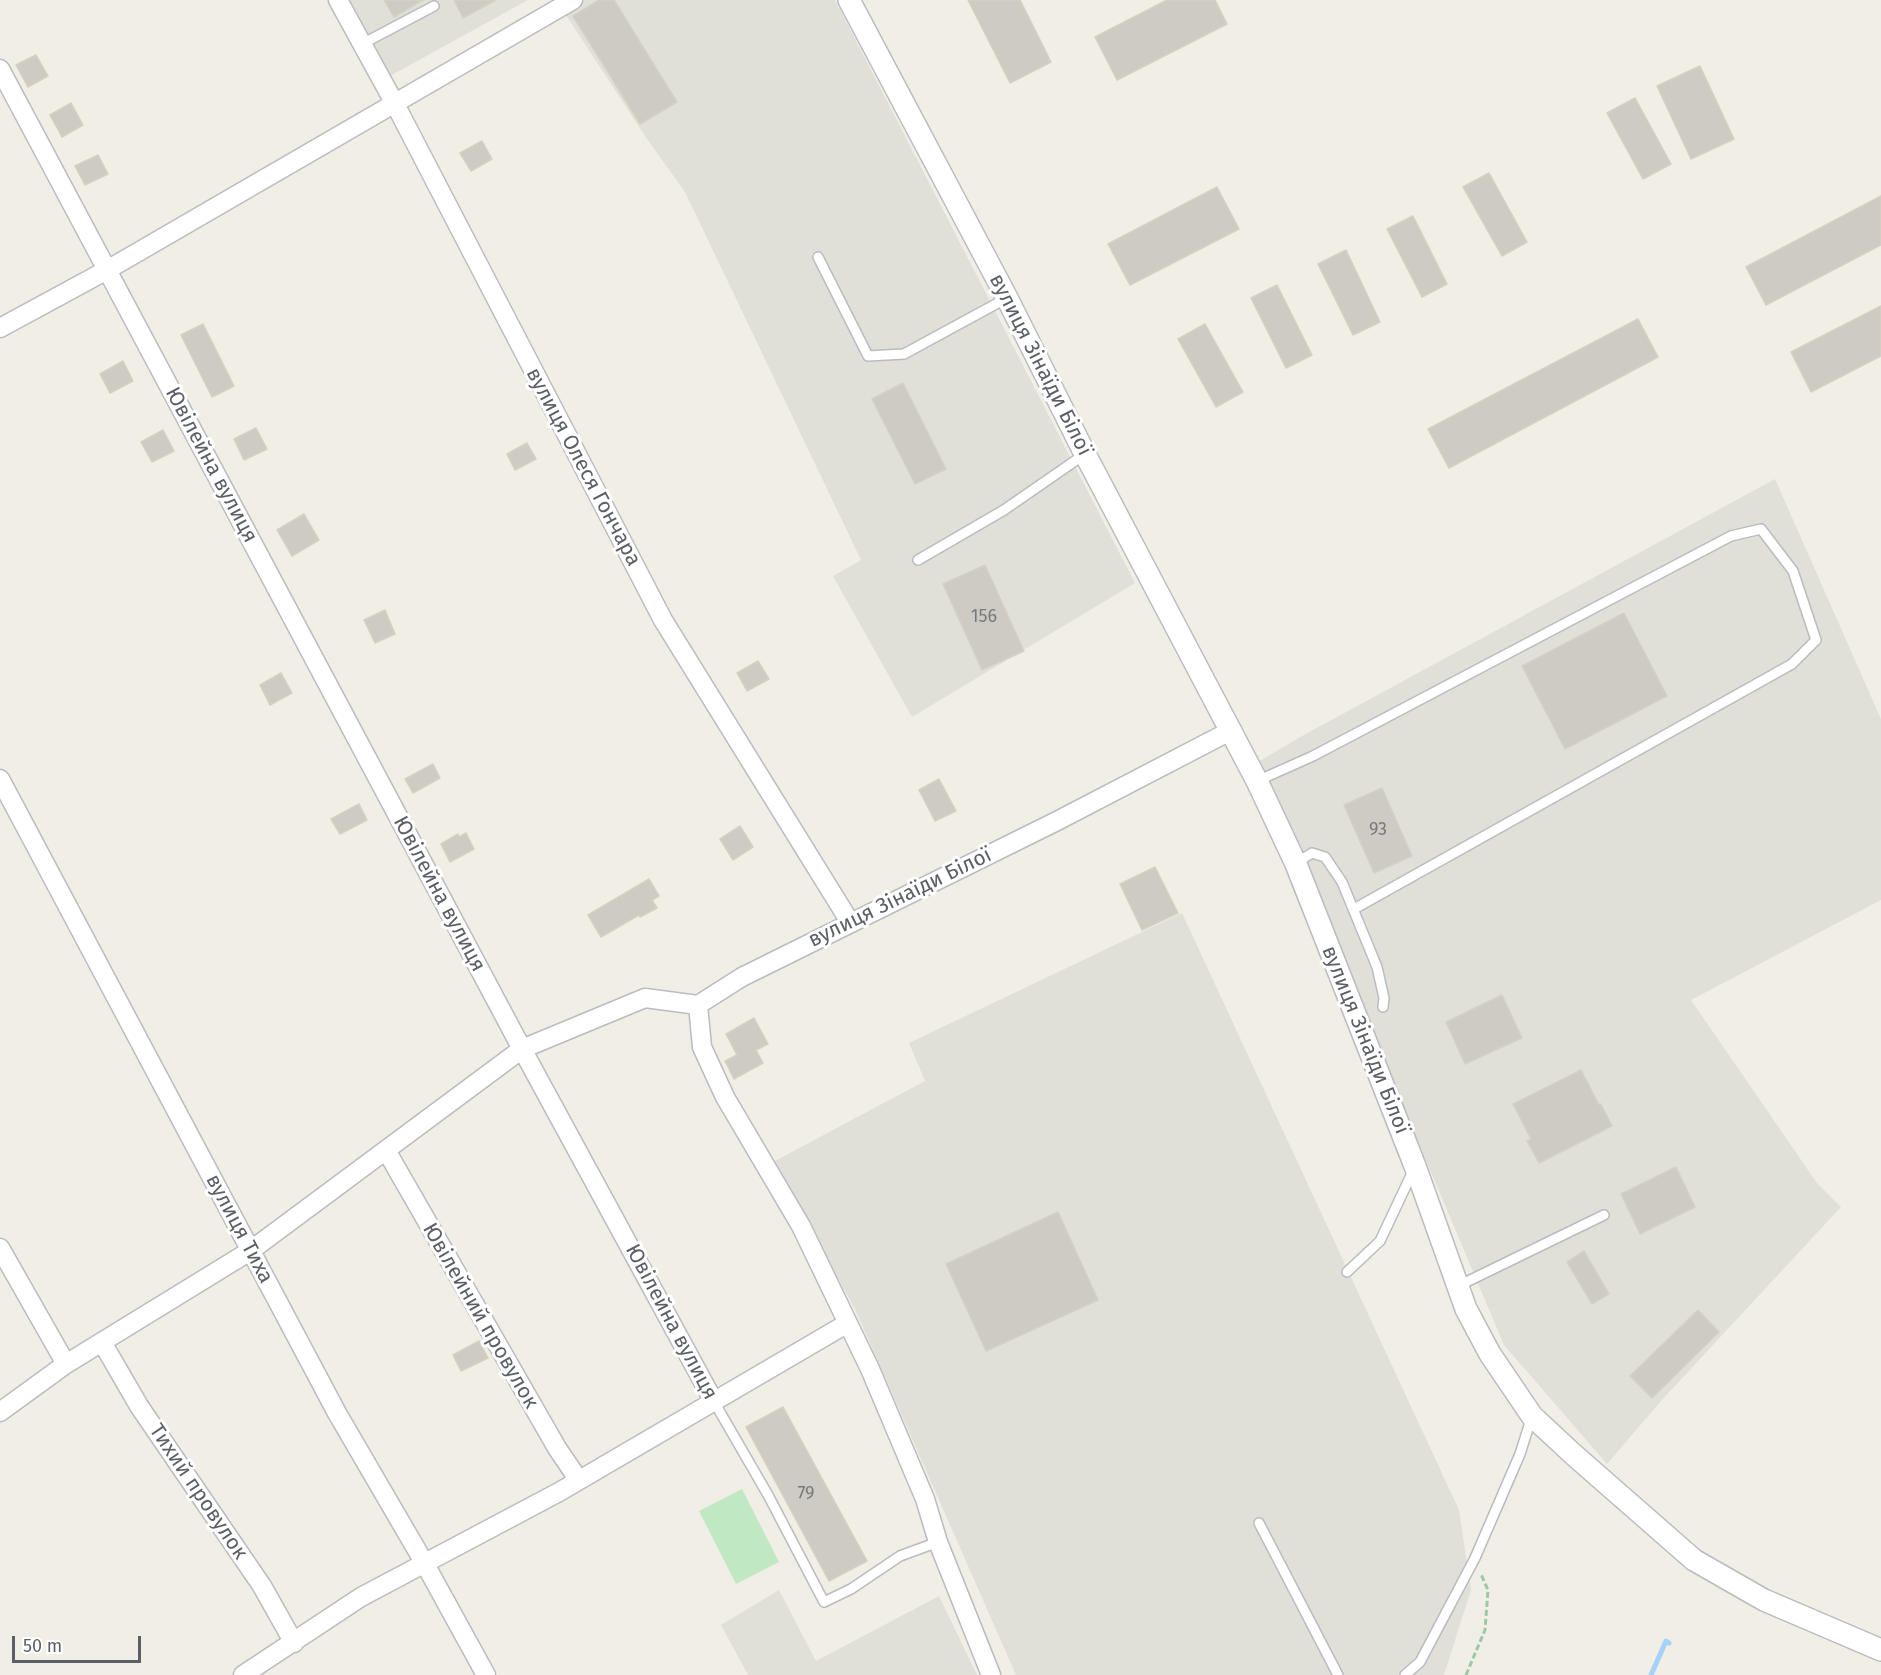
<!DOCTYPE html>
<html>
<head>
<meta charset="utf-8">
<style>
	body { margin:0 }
	#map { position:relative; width:1881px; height:1675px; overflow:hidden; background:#f0eee5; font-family:"Fira Sans",sans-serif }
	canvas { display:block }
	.scale { position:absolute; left:12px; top:1636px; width:129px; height:27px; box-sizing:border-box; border:3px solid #5c6066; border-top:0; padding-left:8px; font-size:18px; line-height:21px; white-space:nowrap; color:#5c6066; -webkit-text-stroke:4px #fff; paint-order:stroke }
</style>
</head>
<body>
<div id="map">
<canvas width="1881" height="1675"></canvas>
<div class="scale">50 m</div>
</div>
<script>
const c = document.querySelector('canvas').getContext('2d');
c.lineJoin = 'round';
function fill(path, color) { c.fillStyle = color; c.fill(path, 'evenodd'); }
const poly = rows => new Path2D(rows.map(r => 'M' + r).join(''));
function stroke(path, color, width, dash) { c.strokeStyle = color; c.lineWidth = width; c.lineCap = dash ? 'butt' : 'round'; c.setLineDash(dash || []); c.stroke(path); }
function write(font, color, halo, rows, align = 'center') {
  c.font = font + ' "Fira Sans",sans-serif'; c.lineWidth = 6; c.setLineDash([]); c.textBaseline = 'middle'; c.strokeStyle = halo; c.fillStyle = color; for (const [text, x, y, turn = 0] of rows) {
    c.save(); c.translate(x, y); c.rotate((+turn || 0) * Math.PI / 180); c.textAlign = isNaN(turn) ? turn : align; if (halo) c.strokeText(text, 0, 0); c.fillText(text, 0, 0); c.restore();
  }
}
const industrial = poly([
	[349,0,528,0,390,76],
	[583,0,835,0,1135,583,912,717,833,576,861,560,685,192,647,139,564,12],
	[1775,479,1881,719,1881,900,1691,1000,1817,1183,1841,1207,1661,1401,1607,1464,1504,1345,1258,762,1302,736],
	[1182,913,1459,1510,1471,1590,1444,1675,1016,1675,855,1309,773,1162,925,1081,909,1043],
	[779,1590,816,1661,939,1596,977,1675,748,1675,721,1625]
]);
const green = poly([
	[742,1489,779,1562,736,1584,699,1511]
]);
const stream = poly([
	[1651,1675,1666,1641,1669,1643]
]);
const building = poly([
	[384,0,423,0,394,17,384,0],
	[454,0,496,0,463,18,454,0],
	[599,0,614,0,677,102,640,124,573,16,599,0],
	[968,0,1020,0,1051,62,1010,83,968,0],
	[1167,0,1215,0,1227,24,1117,80,1095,37,1167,0],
	[36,55,48,76,28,87,16,65,36,55],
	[1700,66,1734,139,1691,159,1657,86,1700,66],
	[1635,98,1671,164,1643,179,1607,113,1635,98],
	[71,103,83,125,62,137,50,115,71,103],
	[482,141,492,159,471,171,460,153,482,141],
	[98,155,108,174,85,185,75,166,98,155],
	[1489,173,1527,242,1502,256,1463,187,1489,173],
	[1217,187,1239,229,1130,285,1108,244,1217,187],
	[1881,196,1881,245,1766,305,1746,267,1881,196],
	[1413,216,1447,284,1422,297,1387,229,1413,216],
	[1346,250,1380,322,1353,335,1318,264,1346,250],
	[1277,285,1312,355,1286,368,1251,298,1277,285],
	[1881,306,1881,356,1811,392,1791,352,1881,306],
	[1638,319,1658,357,1449,468,1428,429,1638,319],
	[203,324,234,386,212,397,181,335,203,324],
	[1205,324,1243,392,1216,407,1178,339,1205,324],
	[123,361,133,381,110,393,100,374,123,361],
	[903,383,946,469,915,484,872,399,903,383],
	[256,428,267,449,244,460,234,439,256,428],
	[163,430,174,451,152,462,141,442,163,430],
	[527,443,536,459,515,470,507,454,527,443],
	[304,514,319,540,292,556,277,530,304,514],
	[985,565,1024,651,982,670,943,584,985,565],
	[385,610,395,634,375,643,364,620,385,610],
	[1624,613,1667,696,1565,749,1522,666,1624,613],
	[758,661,769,679,747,691,737,673,758,661],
	[281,673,292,693,270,705,260,685,281,673],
	[433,764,440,778,413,793,405,779,433,764],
	[939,779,956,811,935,821,919,790,939,779],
	[1382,788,1412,856,1374,873,1344,805,1382,788],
	[359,804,367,820,340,834,331,819,359,804],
	[740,826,753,847,733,860,720,839,740,826],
	[466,833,474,849,450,862,441,844,458,834,459,837,466,833],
	[1155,867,1178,913,1142,930,1120,884,1155,867],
	[649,879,659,896,652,900,657,908,640,917,639,915,601,937,588,915,649,879],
	[1502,995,1522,1038,1465,1064,1446,1022,1502,995],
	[754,1018,768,1044,756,1050,763,1063,734,1079,725,1061,737,1055,726,1034,754,1018],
	[1581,1070,1599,1105,1601,1104,1612,1126,1539,1163,1527,1141,1531,1139,1513,1104,1581,1070],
	[1676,1167,1695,1207,1640,1234,1621,1194,1676,1167],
	[1058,1212,1098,1300,986,1351,946,1264,1058,1212],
	[1584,1251,1609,1294,1592,1304,1567,1262,1584,1251],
	[1698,1310,1719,1332,1652,1398,1630,1376,1698,1310],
	[479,1341,488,1358,461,1371,453,1355,479,1341],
	[783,1407,867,1561,829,1581,746,1427,783,1407]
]);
const path = poly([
	[1466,1675,1485,1630,1488,1590,1481,1574]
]);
const service = poly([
	[362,44,434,6],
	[818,257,868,356,904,354,1007,298],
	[918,560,1004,510,1085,454],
	[1257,781,1313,756,1731,536,1761,529,1793,571,1816,640,1792,664,1354,909],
	[1296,863,1312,853,1325,857,1342,882,1377,967,1384,998,1383,1007],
	[1347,1272,1380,1241,1413,1171],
	[1458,1286,1604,1215],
	[713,1400,768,1495,824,1602,851,1589,900,1556,938,1542],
	[1259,1523,1338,1675],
	[1405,1675,1420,1662,1475,1558,1520,1454,1532,1416]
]);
const minor = poly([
	[338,0,395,104,663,620,850,922],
	[0,69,522,1049,713,1400],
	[0,328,107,270,573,0],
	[0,779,337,1413,425,1564,486,1675],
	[698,1005,702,1047,725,1097,801,1226,870,1369,925,1499,938,1542,991,1675],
	[698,1005,742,977,1057,821,1232,730],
	[386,1150,557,1448,578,1479],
	[0,1248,66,1364],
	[102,1342,139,1406,262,1586,294,1643],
	[0,1412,66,1364,250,1251,522,1049,645,998,698,1005],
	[243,1675,361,1597,559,1492,848,1323]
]);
const tertiary = poly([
	[849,0,1007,298,1085,454,1257,781,1296,864,1415,1166,1466,1309,1490,1354,1532,1416,1574,1455,1694,1560,1764,1600,1881,1650]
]);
const numberNames = [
	["156",984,617],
	["93",1378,830],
	["79",806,1494]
];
const streetNames = [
	["вулиця Зінаїди Білої",1040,365,63],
	["Ювілейна вулиця",211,465,62],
	["вулиця Олеся Гончара",583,467,62],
	["Ювілейна вулиця",439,894,62],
	["вулиця Зінаїди Білої",900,898,-26],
	["вулиця Зінаїди Білої",1365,1040,68],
	["вулиця Тиха",239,1229,62],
	["Ювілейний провулок",480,1316,60],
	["Ювілейна вулиця",671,1322,62],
	["Тихий провулок",198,1492,56]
];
fill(industrial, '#e0e0d9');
fill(green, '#c0e9c3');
stroke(stream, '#a5d1ff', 5);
fill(building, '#cdcbc3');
stroke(building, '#d5d1c2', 1.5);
stroke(service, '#b9bcc1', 12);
stroke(minor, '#b9bcc1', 21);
stroke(tertiary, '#b9bcc1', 24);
stroke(path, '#98caaa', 3, [6, 3]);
stroke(service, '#fff', 9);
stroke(minor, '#fff', 18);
stroke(tertiary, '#fff', 21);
write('18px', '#787b7d', null, numberNames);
write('21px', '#5c6066', '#fff', streetNames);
</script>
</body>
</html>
